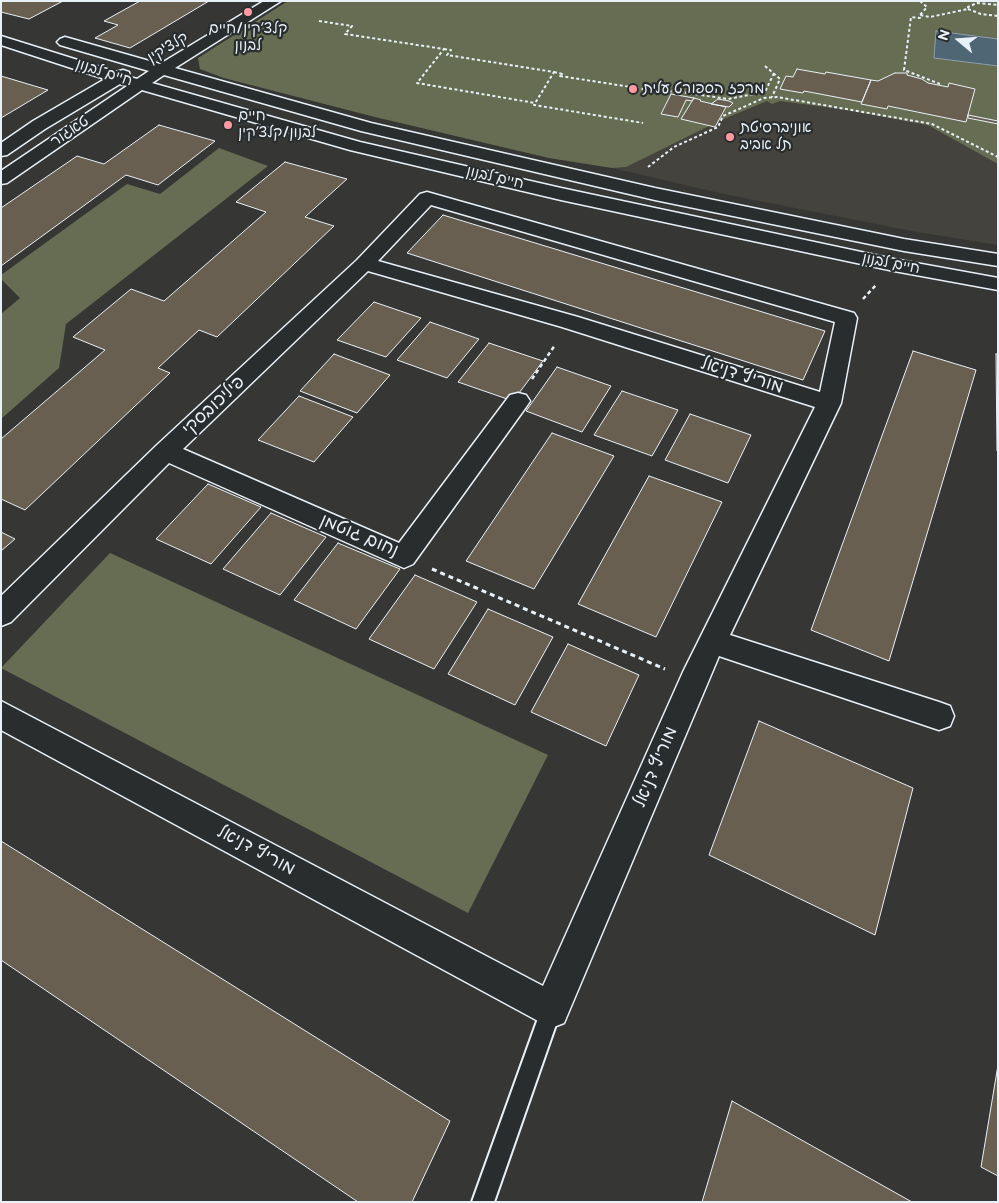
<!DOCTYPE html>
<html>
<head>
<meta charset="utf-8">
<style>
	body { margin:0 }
	#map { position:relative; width:999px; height:1203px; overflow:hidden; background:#363735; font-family:"Balsamiq Sans",sans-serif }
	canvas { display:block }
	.frame { position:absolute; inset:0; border:2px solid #e8f1f8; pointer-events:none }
	.north { position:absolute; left:934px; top:15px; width:50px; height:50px; -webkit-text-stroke:4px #2a2d2e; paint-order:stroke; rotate:288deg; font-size:14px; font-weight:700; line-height:20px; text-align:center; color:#e8f1f8 }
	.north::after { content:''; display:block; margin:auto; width:18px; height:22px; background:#e8f1f8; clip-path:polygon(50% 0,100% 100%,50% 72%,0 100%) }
</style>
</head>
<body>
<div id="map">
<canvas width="999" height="1203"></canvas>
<div class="frame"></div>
<div class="north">N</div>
</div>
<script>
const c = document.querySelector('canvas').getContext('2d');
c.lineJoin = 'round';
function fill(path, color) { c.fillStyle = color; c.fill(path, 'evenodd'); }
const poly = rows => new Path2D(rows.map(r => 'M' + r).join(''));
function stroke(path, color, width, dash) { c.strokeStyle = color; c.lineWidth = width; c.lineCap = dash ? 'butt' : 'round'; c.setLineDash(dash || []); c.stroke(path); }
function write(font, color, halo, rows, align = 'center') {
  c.font = font + ' "Balsamiq Sans","Playpen Sans Hebrew",sans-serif'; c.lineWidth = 4.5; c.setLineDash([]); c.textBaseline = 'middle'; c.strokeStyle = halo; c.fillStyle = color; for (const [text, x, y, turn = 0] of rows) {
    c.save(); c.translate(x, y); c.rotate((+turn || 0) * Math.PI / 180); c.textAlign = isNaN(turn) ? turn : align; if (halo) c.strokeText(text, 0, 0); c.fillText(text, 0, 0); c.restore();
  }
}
const built = poly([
	[288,1,998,1,998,245,917,232,724,194,612,168,549,158,375,117,224,78,200,69,198,58]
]);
const green = poly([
	[288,1,998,1,998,164,928,125,841,109,780,101,772,104,767,101,719,121,715,127,709,126,626,167,612,168,549,158,375,117,224,78,200,69,198,58],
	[219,148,268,166,66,324,59,368,1,419,1,314,20,298,1,279,1,275,127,184,160,194],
	[110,553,548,755,468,913,1,668]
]);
const water = poly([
	[936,31,998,39,998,66,934,58,936,31]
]);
const building = poly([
	[1,1,63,1,29,19,1,12,1,1],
	[140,1,209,1,130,48,95,38,118,25,104,21,140,1],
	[797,69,825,74,826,72,871,80,862,102,804,91,803,93,780,89,786,76,793,77,797,69],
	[895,73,907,73,907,75,922,79,928,83,948,87,949,83,975,89,966,122,888,106,887,109,861,104,871,80,878,81,895,73],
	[1,76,48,90,1,118,1,76],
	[671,94,694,98,692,101,686,100,678,117,661,114,671,94],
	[694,98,701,100,700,101,726,107,715,127,681,119,694,98],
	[718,99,729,101,733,103,729,107,711,104,718,99],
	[968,115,998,121,998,124,968,118,968,115],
	[159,125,215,141,158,185,126,175,1,266,1,208,77,156,104,164,159,125],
	[285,162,347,179,305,217,334,226,217,337,199,330,158,368,170,373,25,510,1,499,1,439,105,350,73,337,131,289,164,301,266,212,236,202,285,162],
	[443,215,825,331,803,380,407,253,443,215],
	[374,302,421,318,386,357,337,340,374,302],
	[430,322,479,339,447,378,397,360,430,322],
	[489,343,543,361,513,401,458,382,489,343],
	[913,351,976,370,889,661,811,630,913,351],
	[334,354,390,375,357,413,300,391,334,354],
	[996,354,998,354,998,452,997,451,996,354],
	[557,367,611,386,582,432,526,411,557,367],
	[622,391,678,410,652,456,594,435,622,391],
	[299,396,353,417,314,462,258,440,299,396],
	[690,414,751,435,728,483,665,460,690,414],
	[552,433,614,456,534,589,466,561,552,433],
	[649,476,722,502,656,637,578,604,649,476],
	[208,484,261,507,211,564,156,539,208,484],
	[271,513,326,537,280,595,223,569,271,513],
	[1,532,15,539,1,551,1,532],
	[338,543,400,569,356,629,294,600,338,543],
	[415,575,477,602,434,669,369,639,415,575],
	[488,609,553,637,515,705,448,674,488,609],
	[568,644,639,675,606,746,531,712,568,644],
	[759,721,913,788,875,935,709,855,759,721],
	[1,841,450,1121,412,1202,358,1202,1,960,1,841],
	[998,1065,998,1176,981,1167,998,1065],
	[732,1101,912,1202,702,1202,732,1101]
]);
const pathFar2 = poly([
	[920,1,927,7,920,15],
	[968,9,981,14,998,16],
	[319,21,352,26,345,34,444,49,417,83,535,103],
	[444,49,451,50,447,55,554,72,534,105,643,123],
	[765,66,780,79,772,97],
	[554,72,562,74,560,76,663,92,675,91,728,99,765,92,774,73],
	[940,84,904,70,911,17,920,18,920,15,930,17,968,9,968,7,977,3,998,5],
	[648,167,674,147,718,127,723,116,764,98,777,97,932,124,998,157]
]);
const pathFar1 = poly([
	[863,299,876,285],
	[532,379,555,345]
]);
const path = poly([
	[432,569,665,669]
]);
const lane = poly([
	[551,1000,558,1003,561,1010,494,1202,472,1202,541,1010,544,1003,551,1000]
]);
const street = poly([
	[427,192,854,313,857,318,841,403,730,635,939,702,950,706,954,716,950,726,939,730,719,656,564,1023,551,1028,1,730,1,701,543,986,683,672,815,407,562,327,368,271,183,449,399,543,510,395,518,393,526,395,530,401,526,407,413,564,404,568,395,564,169,463,11,622,1,626,1,596,157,445,357,260,420,194,427,192],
	[431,205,835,322,820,392,578,317,378,261,431,205]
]);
const secondary = poly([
	[264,1,281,1,175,68,371,123,655,188,904,239,998,254,998,266,904,251,655,200,361,131,164,75,152,83,360,142,561,188,894,259,998,278,998,290,894,271,561,200,350,150,142,90,7,183,1,184,1,171,127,86,120,84,45,129,7,155,1,156,1,143,33,121,105,79,1,45,1,36,116,72,123,70,129,72,130,77,137,79,149,71,60,45,57,42,60,39,65,37,160,64,264,1]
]);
const markers = [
	[248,12,5,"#ff9aa2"],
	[633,89,5,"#ff9aa2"],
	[228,125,5,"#ff9aa2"],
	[730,137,5,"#ff9aa2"]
];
const farPoinames = [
	["קלצ׳קין/חיים",248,29,"center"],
	["לבנון",248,46,"center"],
	["מרכז הספורט עלית",643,89],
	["חיים",238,116],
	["לבנון/קלצ׳קין",238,133],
	["אוניברסיטת",740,128],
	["תל אביב",740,145]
];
const farStreetnames = [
	["קלצ'קין",168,48,-31],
	["חיים לבנון",104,73,18],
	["טאגור",70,132,-34],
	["חיים לבנון",495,178,13],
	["חיים לבנון",891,264,11]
];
const streetNames = [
	["מוריץ דניאל",742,376,17],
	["פיליכובסקי",214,406,-43],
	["נחום גוטמן",359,536,23],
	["מוריץ דניאל",656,767,-67],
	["מוריץ דניאל",256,851,28]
];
fill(built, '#45433d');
fill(green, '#676d52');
fill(water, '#4f6674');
stroke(water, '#8c9ea9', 1);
fill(building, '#685f50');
stroke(building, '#e8f1f8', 1);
stroke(lane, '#e8f1f8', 4);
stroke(street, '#e8f1f8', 3);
stroke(secondary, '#e8f1f8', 3);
stroke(pathFar2, '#e8f1f8', 2, [3, 2.5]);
stroke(pathFar1, '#e8f1f8', 2.5, [4, 3]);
stroke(path, '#e8f1f8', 3, [5, 4]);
fill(lane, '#2a2d2e');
fill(street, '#2a2d2e');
fill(secondary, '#2a2d2e');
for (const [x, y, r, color] of markers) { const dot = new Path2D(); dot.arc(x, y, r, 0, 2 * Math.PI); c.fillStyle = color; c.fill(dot); stroke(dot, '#2a2d2e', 2); }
write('15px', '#e8f1f8', '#2a2d2e', farPoinames, 'left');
write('15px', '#e8f1f8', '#2a2d2e', farStreetnames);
write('18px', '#e8f1f8', '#2a2d2e', streetNames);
</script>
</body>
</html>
